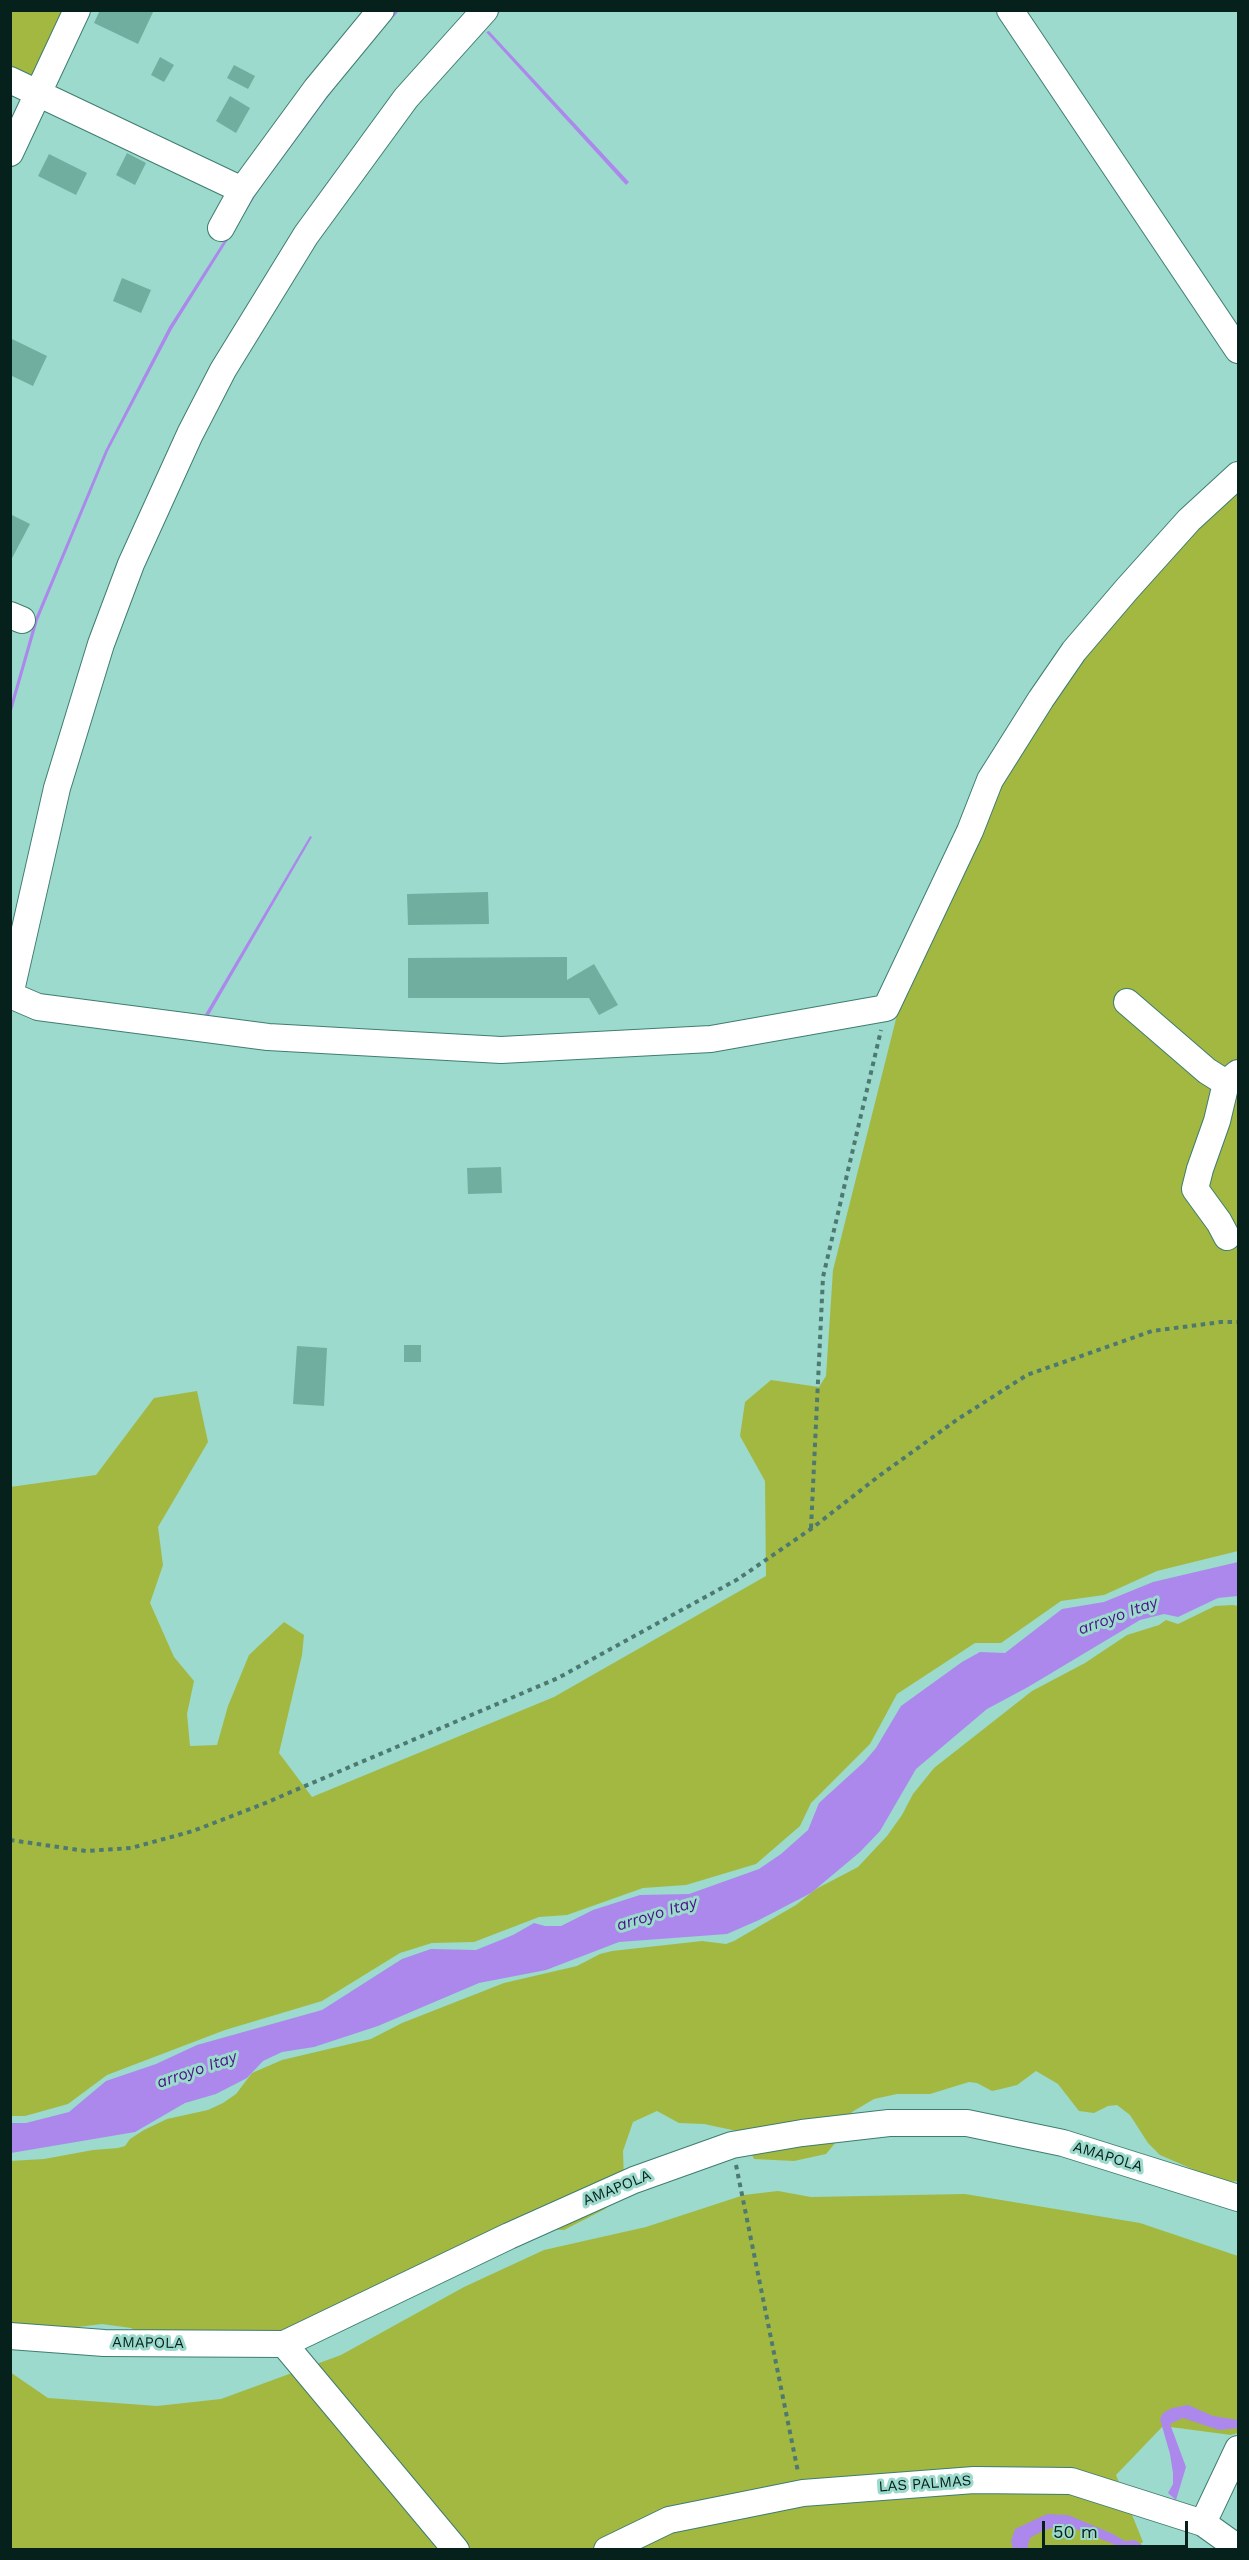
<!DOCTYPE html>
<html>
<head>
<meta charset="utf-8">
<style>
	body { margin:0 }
	#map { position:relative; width:1249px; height:2560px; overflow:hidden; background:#9bdacc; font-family:"Work Sans",sans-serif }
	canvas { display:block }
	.frame { position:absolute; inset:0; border:12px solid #06201b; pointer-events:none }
	.scale { position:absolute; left:1042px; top:2521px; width:146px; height:27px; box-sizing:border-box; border:3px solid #06201b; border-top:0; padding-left:8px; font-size:18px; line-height:21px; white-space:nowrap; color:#06201b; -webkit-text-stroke:4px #9bdacc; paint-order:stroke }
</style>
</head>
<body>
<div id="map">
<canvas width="1249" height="2560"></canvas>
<div class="frame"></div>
<div class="scale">50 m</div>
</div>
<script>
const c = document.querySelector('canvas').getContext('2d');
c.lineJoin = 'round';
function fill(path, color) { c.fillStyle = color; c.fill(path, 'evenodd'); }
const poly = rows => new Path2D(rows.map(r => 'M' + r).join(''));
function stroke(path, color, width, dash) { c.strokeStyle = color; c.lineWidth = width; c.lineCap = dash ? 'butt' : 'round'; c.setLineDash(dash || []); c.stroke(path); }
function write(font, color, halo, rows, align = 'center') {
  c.font = font + ' "Work Sans",sans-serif'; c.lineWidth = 6; c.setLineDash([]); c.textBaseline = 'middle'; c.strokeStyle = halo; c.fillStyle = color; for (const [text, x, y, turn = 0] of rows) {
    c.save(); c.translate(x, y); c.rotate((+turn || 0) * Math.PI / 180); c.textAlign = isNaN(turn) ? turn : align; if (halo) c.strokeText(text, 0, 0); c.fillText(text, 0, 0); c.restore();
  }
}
const green = poly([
	[10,11,67,11,35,75,32,76,11,68],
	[1238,483,1238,1551,1157,1571,1104,1595,1061,1601,1001,1643,975,1643,897,1694,870,1744,811,1803,800,1826,756,1864,686,1885,643,1888,567,1915,539,1917,474,1942,432,1943,400,1953,322,2001,225,2030,107,2075,68,2104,25,2116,11,2116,10,1487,96,1475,154,1398,197,1391,208,1442,158,1527,163,1565,150,1603,174,1657,194,1681,187,1714,190,1746,217,1745,228,1706,249,1655,284,1622,304,1635,302,1655,279,1753,312,1797,554,1697,766,1576,765,1481,740,1436,745,1402,771,1380,819,1387,826,1376,833,1270,900,1003,966,870,1003,782,1051,704,1084,658],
	[1233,1605,1238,1606,1238,2181,1230,2182,1206,2175,1160,2155,1148,2143,1130,2115,1117,2105,1108,2106,1094,2113,1079,2111,1058,2084,1036,2071,1017,2085,1001,2089,992,2091,977,2083,969,2082,930,2094,897,2094,874,2099,852,2112,836,2142,826,2154,794,2161,754,2159,743,2137,737,2131,704,2124,679,2123,657,2111,633,2122,623,2151,624,2183,618,2198,605,2209,564,2230,514,2228,308,2336,146,2337,131,2328,102,2324,70,2328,10,2343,10,2161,44,2159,93,2150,118,2148,125,2146,130,2139,144,2130,167,2119,208,2110,223,2103,236,2094,252,2073,282,2060,371,2039,402,2023,504,1983,577,1966,600,1954,612,1951,702,1941,726,1944,734,1941,796,1905,816,1889,858,1867,887,1836,902,1815,913,1794,934,1768,1032,1691,1085,1663,1127,1635,1159,1625,1166,1620,1178,1624,1215,1606],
	[778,2191,811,2197,965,2194,1140,2223,1238,2256,1238,2433,1231,2435,1163,2426,1116,2475,1143,2542,1133,2549,11,2549,10,2372,48,2398,157,2406,221,2399,341,2355,464,2287,544,2250,646,2227,744,2195]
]);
const water = poly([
	[395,11,399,11,358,56,259,190,172,329,108,451,38,620,11,714,11,703,35,619,105,451,169,327,257,189,353,57],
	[489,31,629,182,626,185,486,32],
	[310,836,312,837,206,1020,203,1018],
	[1238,1562,1238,1596,1218,1598,1178,1617,1164,1614,1140,1620,1028,1687,987,1709,916,1769,880,1831,860,1852,811,1893,759,1920,727,1934,619,1942,546,1970,479,1983,378,2026,314,2047,282,2052,263,2061,247,2078,216,2094,185,2103,135,2132,11,2153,11,2123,26,2123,69,2112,106,2081,156,2064,197,2045,322,2010,402,1959,431,1949,476,1950,513,1935,534,1923,545,1926,561,1926,593,1910,640,1895,689,1894,759,1869,781,1854,808,1830,819,1803,864,1762,876,1748,901,1706,962,1662,980,1652,1005,1653,1062,1609,1104,1602,1153,1582],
	[1188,2405,1213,2416,1238,2420,1238,2428,1219,2430,1183,2418,1170,2424,1186,2467,1176,2500,1168,2493,1173,2484,1173,2473,1170,2454,1160,2419,1163,2413,1172,2408],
	[1047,2514,1068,2515,1111,2533,1125,2541,1135,2540,1145,2547,1126,2549,1066,2525,1044,2530,1030,2538,1027,2549,1013,2549,1011,2541,1015,2529]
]);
const building = poly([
	[100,10,154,10,138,44,94,23],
	[160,57,174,65,164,82,151,75],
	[234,65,255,76,248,89,227,78],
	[230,96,250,108,236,133,216,121],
	[127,153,146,163,135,185,116,175],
	[49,154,87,173,76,195,38,176],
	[122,278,151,290,141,313,113,301],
	[10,338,47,356,33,386,10,375],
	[10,514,30,524,10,562],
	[488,892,489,924,408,925,407,894],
	[567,957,567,980,594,964,618,1005,599,1015,589,998,408,998,408,958],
	[501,1167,502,1193,468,1194,467,1168],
	[404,1345,421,1345,421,1362,404,1362],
	[297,1346,327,1348,324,1406,293,1404]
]);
const path = poly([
	[811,1528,823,1277,881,1030],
	[10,1840,86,1851,131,1848,193,1831,263,1804,558,1678,738,1579,811,1529,879,1476,958,1419,1027,1375,1152,1331,1221,1322,1238,1322],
	[736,2165,798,2472]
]);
const minor = poly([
	[1010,10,1238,350],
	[10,80,242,190],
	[10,153,77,10],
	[221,228,242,190,316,89,381,10],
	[10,615,22,620],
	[10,995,38,1007,268,1037,501,1050,711,1039,886,1008,970,831,990,780,1041,699,1074,651,1127,589,1189,520,1238,475],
	[10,995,57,788,101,644,131,564,190,434,223,370,306,235,406,98,485,10],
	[1127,1002,1207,1071,1226,1083],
	[1227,1237,1219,1222,1195,1189,1200,1169,1217,1121,1226,1083,1238,1073],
	[10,2336,104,2343,284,2344,509,2236,634,2180,732,2145,802,2133,889,2123,967,2123,1063,2143,1238,2198],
	[284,2344,456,2550],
	[1203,2523,1238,2449],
	[607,2550,669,2520,803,2493,974,2480,1071,2481,1203,2523,1238,2548]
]);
const streetNames = [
	["AMAPOLA",1108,2157,17],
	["AMAPOLA",617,2188,-22],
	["AMAPOLA",148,2343,1],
	["LAS PALMAS",925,2484,-4]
];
const waterNames = [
	["arroyo Itay",1118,1616,-20],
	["arroyo Itay",657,1914,-17],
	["arroyo Itay",197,2070,-19]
];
fill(green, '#a3b841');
fill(water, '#ac88ed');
fill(building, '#70aea0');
stroke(minor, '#3f7d70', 28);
stroke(path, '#4e7970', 4, [4.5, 4.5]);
stroke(minor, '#fff', 26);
write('15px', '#06201b', '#9bdacc', streetNames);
write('italic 16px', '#4b0d88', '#9bdacc', waterNames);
</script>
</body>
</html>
